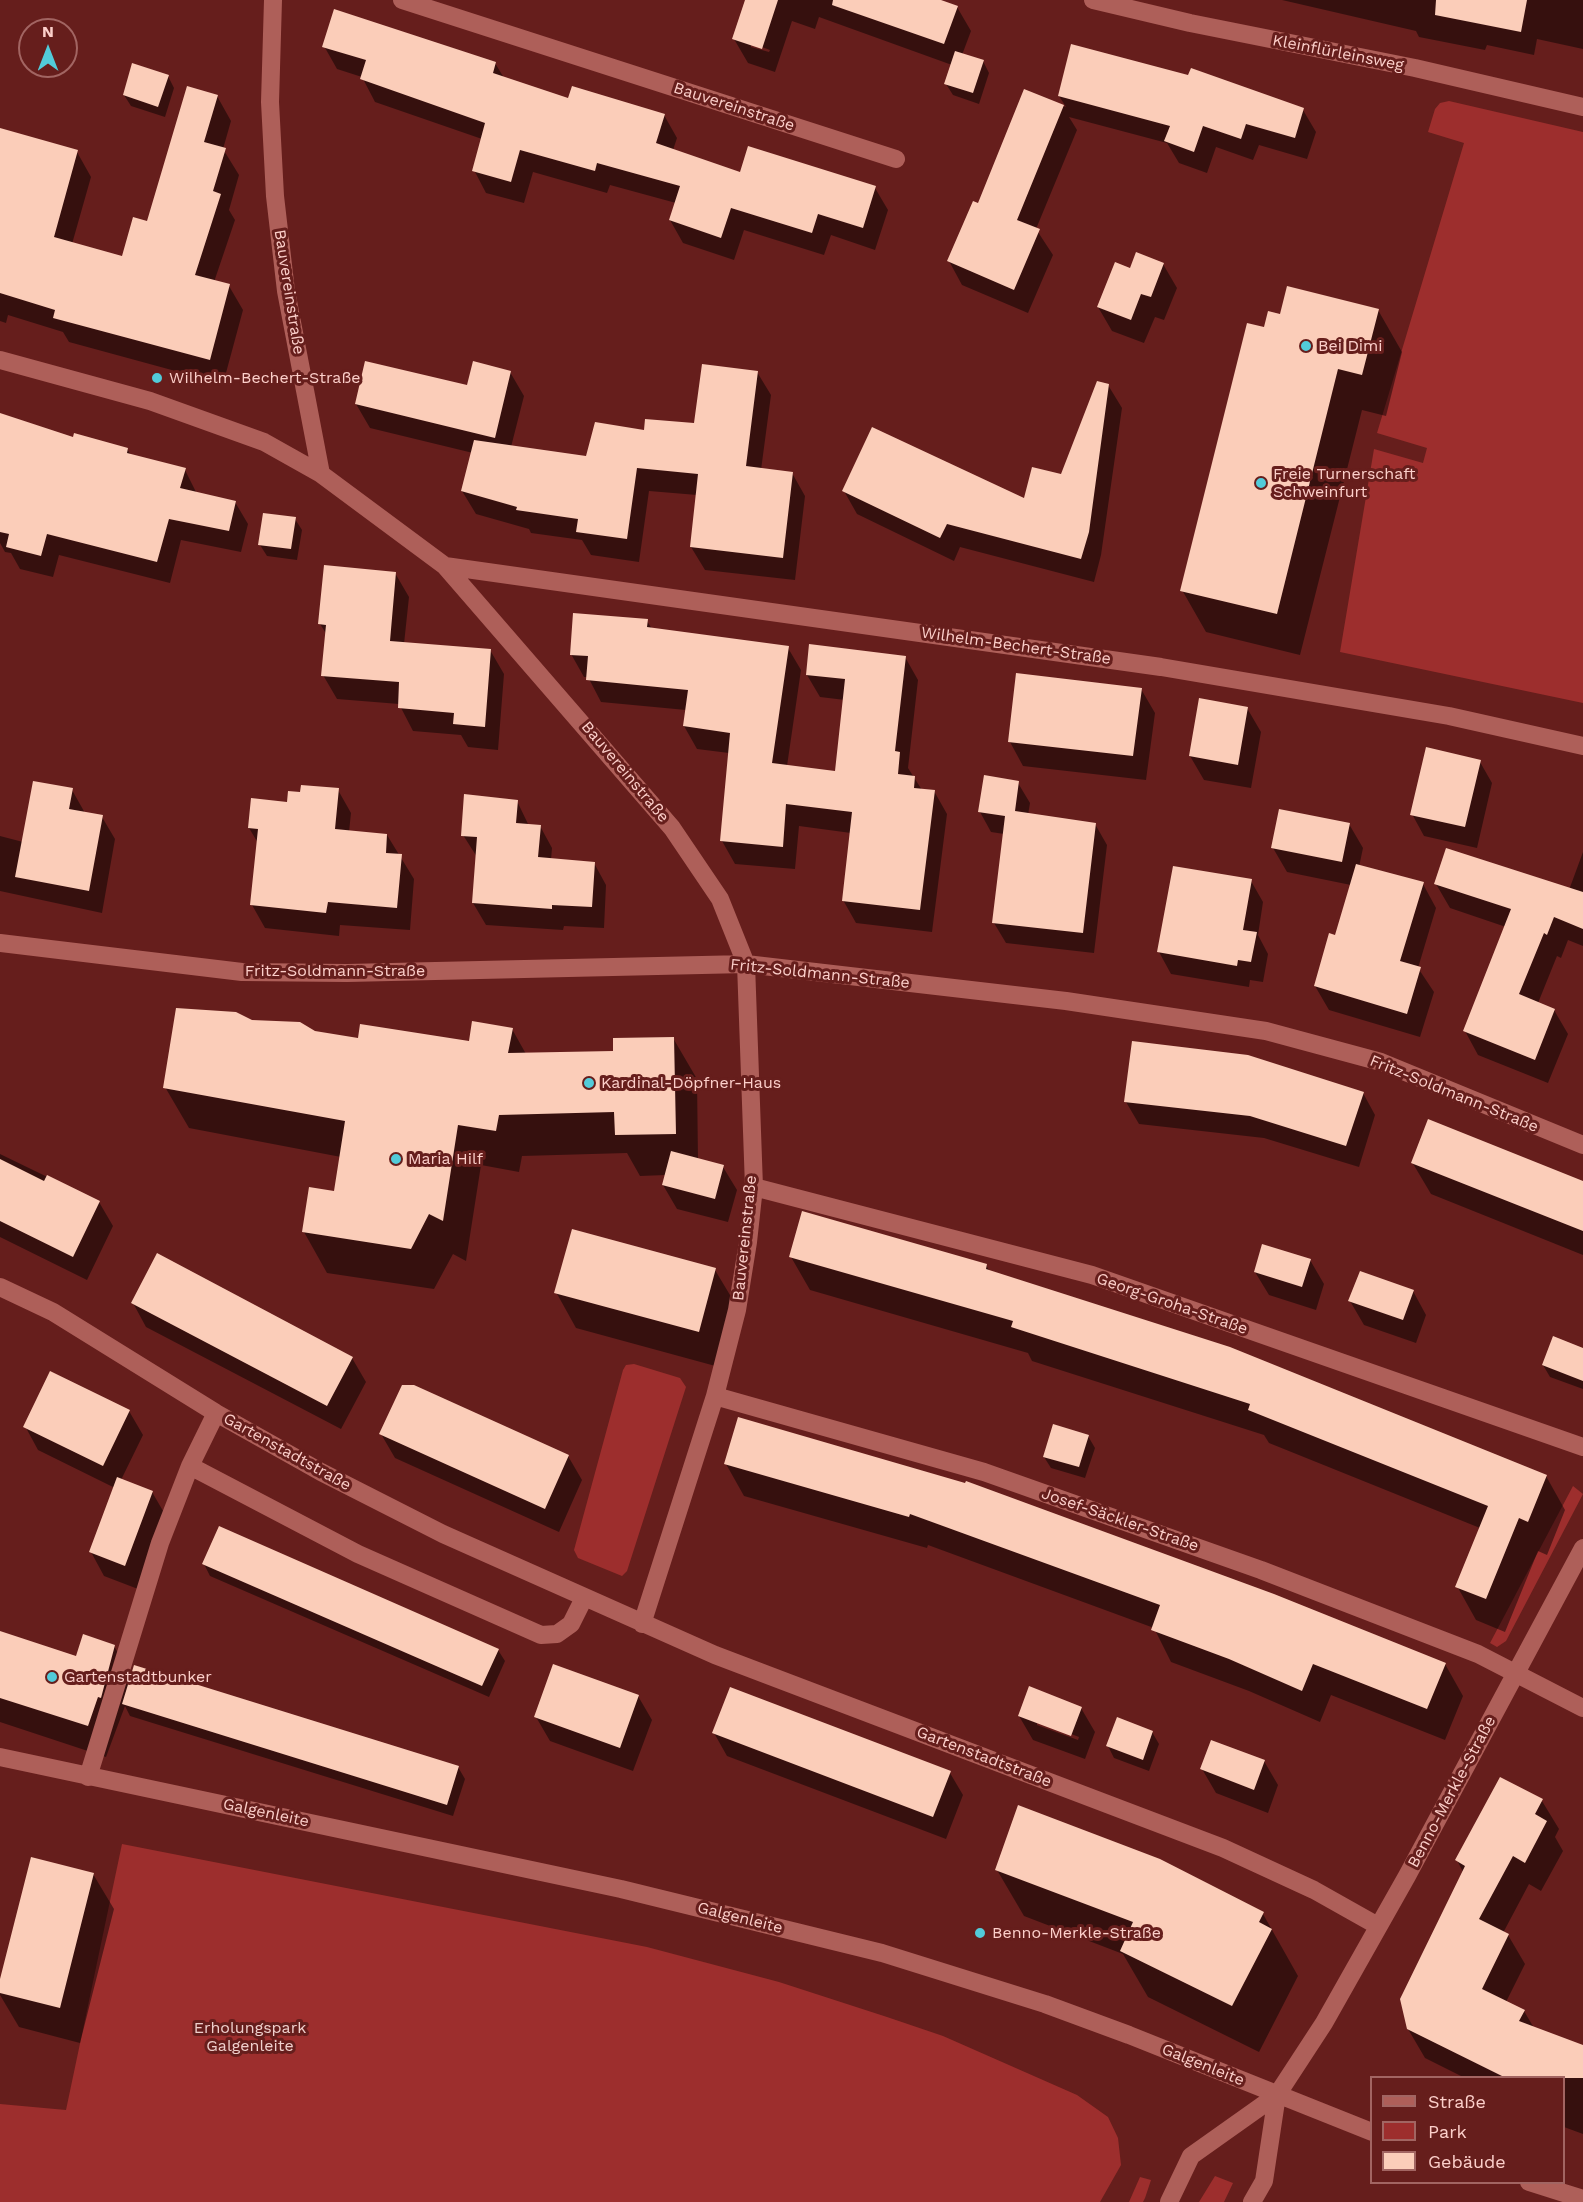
<!DOCTYPE html>
<html>
<head>
<meta charset="utf-8">
<style>
	body { margin:0 }
	#map { position:relative; width:1583px; height:2202px; overflow:hidden; background:#661e1c; font-family:"Work Sans",sans-serif }
	canvas { display:block }
	.legend { position:absolute; left:1370px; top:2076px; width:195px; height:108px; box-sizing:border-box; background:#661e1c; border:2px solid #a26562; margin:0; padding:8px 10px; list-style:none; font-size:18px; color:#fccfca }
	.legend li { display:flex; align-items:center; gap:12px; height:30px }
	.legend b { width:30px; border:2px solid #a26562 }
	.north { position:absolute; left:18px; top:18px; width:60px; height:60px; box-sizing:border-box; background:#661e1c; border:2px solid #a26562; border-radius:50%; rotate:0deg; font-size:16px; font-weight:700; line-height:24px; text-align:center; color:#fccfca }
	.north::after { content:''; display:block; margin:auto; width:21px; height:27px; background:#52cbd9; clip-path:polygon(50% 0,100% 100%,50% 72%,0 100%) }
</style>
</head>
<body>
<div id="map">
<canvas width="1583" height="2202"></canvas>
<ul class="legend">
<li><b style="height:8px;background:#ae5f59"></b>Straße</li>
<li><b style="height:16px;background:#9d2e2d"></b>Park</li>
<li><b style="height:16px;background:#fbcdb9"></b>Gebäude</li>
</ul>
<div class="north">N</div>
</div>
<script>
const c = document.querySelector('canvas').getContext('2d');
c.lineJoin = 'round';
function fill(path, color) { c.fillStyle = color; c.fill(path, 'evenodd'); }
const poly = rows => new Path2D(rows.map(r => 'M' + r).join(''));
function stroke(path, color, width, dash) { c.strokeStyle = color; c.lineWidth = width; c.lineCap = dash ? 'butt' : 'round'; c.setLineDash(dash || []); c.stroke(path); }
function write(font, color, halo, rows, align = 'center') {
  c.font = font + ' "Work Sans",sans-serif'; c.lineWidth = 6; c.setLineDash([]); c.textBaseline = 'middle'; c.strokeStyle = halo; c.fillStyle = color; for (const [text, x, y, turn = 0] of rows) {
    c.save(); c.translate(x, y); c.rotate((+turn || 0) * Math.PI / 180); c.textAlign = isNaN(turn) ? turn : align; if (halo) c.strokeText(text, 0, 0); c.fillText(text, 0, 0); c.restore();
  }
}
const green = poly([
	[1449,101,1583,132,1583,703,1340,652,1374,449,1423,463,1427,448,1377,433,1464,143,1428,132,1435,109,1440,103],
	[634,1364,680,1378,686,1387,627,1571,622,1576,578,1558,574,1550,623,1370,626,1365],
	[1573,1486,1583,1494,1506,1641,1497,1647,1490,1643],
	[122,1844,647,1947,779,1982,887,2017,943,2036,1077,2095,1108,2117,1118,2138,1121,2165,1100,2202,0,2202,0,2104,66,2110],
	[1215,2176,1233,2183,1224,2202,1199,2202],
	[1140,2177,1151,2180,1145,2198,1143,2202,1129,2202]
]);
const shadow = poly([
	[747,0,937,0,957,7,971,31,962,55,983,61,989,73,979,104,953,95,946,84,952,65,819,17,815,29,792,21,775,72,748,63,734,39],
	[751,43,770,50,769,52,751,47],
	[1282,0,1583,0,1583,49,1537,39,1534,55,1487,45,1485,50,1419,37,1416,31],
	[324,46,495,63,504,78,569,100,664,115,677,138,673,150,741,174,875,188,888,210,875,250,831,235,824,255,744,230,734,260,683,243,670,220,676,203,610,185,607,193,533,172,524,203,486,193,474,170,482,139,375,102,362,77,337,69],
	[168,76,174,88,165,117,131,106,124,95],
	[1024,91,1066,107,1059,96,1303,110,1316,132,1307,159,1259,145,1253,160,1216,147,1207,173,1179,163,1167,143,1069,117,1077,130,1036,229,1053,255,1028,313,962,285,949,261,979,205],
	[217,96,231,121,223,149,239,175,229,210,235,220,214,282,229,286,243,310,223,384,69,342,63,332,8,315,6,323,0,321,0,150,77,152,91,177,72,244,123,257,148,223],
	[1163,264,1177,288,1164,320,1155,317,1144,343,1112,331,1098,307,1131,270],
	[1378,310,1402,352,1386,416,1362,410,1300,655,1206,632,1182,590,1281,316],
	[510,372,524,396,511,447,587,458,645,431,696,425,757,372,771,395,761,470,792,473,805,496,795,580,705,570,691,547,697,495,649,491,639,562,591,555,582,540,531,533,529,529,476,514,462,491,473,453,370,428,356,404,468,387],
	[1108,385,1122,408,1101,555,1094,582,960,547,954,561,857,514,844,491,1025,500,1062,475],
	[0,415,74,439,127,449,131,455,185,470,197,494,235,502,248,524,241,552,181,540,170,583,59,555,53,577,20,569,11,553,5,552,0,543],
	[295,519,302,530,297,560,267,556,260,545],
	[395,573,409,597,404,644,490,650,504,674,498,750,468,747,461,735,413,731,399,704,337,699,323,675,327,635,320,624],
	[647,621,652,629,788,648,801,670,787,766,836,773,845,700,820,697,807,675,905,657,918,680,908,768,922,790,934,791,947,814,932,932,856,923,843,900,851,833,799,826,795,869,735,864,722,841,729,753,697,749,684,726,686,710,601,702,588,677,584,677,571,654],
	[1141,689,1155,713,1146,780,1023,766,1010,742],
	[1247,708,1261,732,1251,788,1204,780,1190,756],
	[1480,762,1492,783,1477,848,1424,836,1412,814],
	[1018,783,1030,803,1028,815,1095,824,1107,845,1094,953,1006,943,994,923,1004,834,991,832,980,812],
	[72,790,85,813,102,817,115,839,102,913,0,891,0,836,23,842],
	[338,790,351,813,349,832,387,835,414,879,410,930,340,925,339,936,265,928,252,905,258,843,249,828,301,794],
	[517,801,529,826,540,826,552,848,551,860,594,863,606,885,604,928,564,926,563,930,486,925,473,903,477,857,463,835],
	[1349,824,1363,848,1359,867,1423,884,1436,908,1418,968,1434,992,1420,1037,1329,1010,1315,986,1336,937,1351,885,1287,872,1273,848],
	[1583,852,1583,946,1568,940,1561,958,1557,956,1538,1003,1554,1010,1568,1034,1548,1083,1478,1055,1465,1031,1506,927,1450,908,1436,884,1569,890],
	[1251,881,1263,902,1258,935,1268,954,1263,982,1250,980,1249,987,1171,974,1159,952],
	[251,1022,359,1040,471,1042,512,1029,526,1054,615,1052,673,1038,697,1079,698,1160,723,1167,737,1190,728,1222,677,1209,663,1185,666,1175,640,1176,627,1153,522,1156,519,1172,481,1165,466,1261,453,1254,434,1289,327,1273,304,1232,335,1193,341,1157,189,1128,165,1087],
	[1363,1093,1375,1115,1359,1167,1264,1138,1139,1124,1126,1102],
	[0,1154,99,1202,113,1226,87,1280,0,1237],
	[1412,1162,1583,1182,1583,1255,1431,1194],
	[791,1257,986,1265,990,1272,1546,1476,1565,1510,1547,1555,1538,1551,1505,1632,1476,1620,1457,1586,1480,1528,1269,1443,1264,1435,1032,1361,1028,1353,810,1290],
	[1310,1260,1324,1284,1316,1310,1269,1295,1255,1272],
	[715,1270,736,1305,719,1367,576,1328,556,1292],
	[1413,1291,1426,1315,1416,1343,1364,1325,1350,1301],
	[133,1303,352,1358,366,1382,341,1429,146,1327],
	[1583,1349,1583,1389,1550,1377,1543,1365],
	[129,1411,143,1435,121,1480,152,1492,166,1516,138,1589,104,1576,91,1552,115,1488,38,1450,25,1426],
	[381,1434,568,1456,582,1480,559,1532,395,1458],
	[1088,1436,1095,1448,1085,1478,1051,1468,1044,1457],
	[726,1464,1273,1595,1445,1664,1463,1696,1445,1740,1331,1695,1320,1722,1249,1691,1171,1662,1154,1628,928,1545,927,1548,744,1496],
	[204,1564,498,1650,505,1661,489,1697,210,1576],
	[0,1632,77,1658,114,1646,132,1677,458,1767,465,1779,453,1816,130,1716,125,1706,106,1757,0,1722],
	[638,1696,652,1720,633,1771,550,1741,536,1717],
	[1081,1708,1095,1732,1085,1759,1033,1740,1019,1716],
	[1037,1721,1079,1737,1078,1740,1037,1725],
	[1152,1732,1159,1744,1149,1771,1114,1758,1108,1746],
	[714,1733,950,1773,963,1795,946,1839,727,1756],
	[1264,1761,1278,1785,1268,1813,1216,1793,1202,1769],
	[1542,1801,1559,1829,1555,1837,1563,1851,1541,1891,1529,1884,1503,1933,1508,1935,1525,1964,1506,2002,1524,2011,1534,2028,1583,2047,1583,2134,1564,2127,1564,2078,1465,2078,1425,2058,1408,2029,1463,1872,1457,1860],
	[997,1870,1263,1914,1298,1976,1259,2052,1148,1997,1123,1954,1024,1916],
	[93,1874,114,1909,80,2043,19,2027,0,1995,0,1986]
]);
const building = poly([
	[745,0,778,0,762,49,732,39],
	[833,0,941,0,958,6,944,44,832,5],
	[1436,0,1527,0,1521,32,1435,15],
	[334,9,496,62,493,73,568,98,572,86,665,114,656,143,740,172,748,146,876,186,863,228,818,214,812,233,731,208,721,238,669,220,680,186,597,163,595,171,520,150,511,182,472,171,485,123,360,79,366,60,322,47],
	[1071,44,1188,75,1191,68,1304,108,1295,138,1246,124,1241,139,1203,126,1194,152,1164,141,1170,126,1058,96],
	[955,51,984,60,973,93,944,84],
	[132,63,169,75,158,107,123,95],
	[187,86,218,95,204,142,226,148,213,191,221,194,195,275,230,284,210,360,53,318,55,310,0,293,0,128,78,150,54,237,122,256,133,217,147,221],
	[1024,89,1064,105,1017,220,1040,229,1014,290,947,261,973,201,978,203],
	[1136,252,1164,263,1151,297,1141,294,1131,320,1097,307,1115,262,1130,268],
	[1287,286,1379,309,1362,375,1338,369,1277,614,1180,591,1247,323,1264,327,1268,311,1280,314],
	[365,361,467,385,473,361,511,371,495,438,355,404],
	[702,364,758,371,746,466,793,472,783,558,690,547,698,474,637,468,627,539,576,532,578,519,516,510,517,507,461,491,474,440,586,456,595,422,644,430,645,419,694,423],
	[1097,381,1109,384,1089,532,1081,559,947,524,940,538,842,491,872,427,1024,498,1032,467,1061,474],
	[0,413,73,437,74,433,128,448,127,453,186,468,180,488,236,501,229,531,169,519,157,562,47,534,41,556,6,547,9,534,0,532],
	[263,513,296,517,291,549,258,545],
	[324,565,396,572,390,641,491,649,485,727,453,724,454,713,398,708,399,682,321,676,326,625,318,624],
	[573,613,648,619,647,627,789,646,772,763,835,771,845,679,806,675,809,644,906,656,895,751,900,752,898,774,915,776,914,788,935,790,920,910,842,901,852,812,786,804,783,847,720,841,730,733,683,726,688,690,586,680,588,656,570,655],
	[1016,673,1142,688,1133,756,1008,742],
	[1199,698,1248,707,1238,765,1189,756],
	[1426,747,1481,760,1465,827,1410,815],
	[984,775,1019,781,1015,811,1096,823,1083,933,992,923,1005,816,978,812],
	[33,781,73,788,69,809,103,815,89,891,15,877],
	[301,785,339,788,335,829,387,834,386,853,402,854,397,908,328,902,326,913,250,905,258,829,248,828,251,798,287,802,288,791,300,792],
	[464,794,518,800,516,823,541,825,538,857,595,862,592,907,552,905,552,909,472,903,477,837,461,836],
	[1279,809,1350,823,1342,862,1271,848],
	[1446,848,1583,892,1583,929,1554,917,1547,935,1544,933,1519,994,1555,1009,1535,1060,1463,1031,1511,909,1434,884],
	[1356,864,1424,882,1400,961,1421,967,1407,1014,1314,986,1329,933,1335,935],
	[1173,866,1252,879,1243,930,1257,932,1251,962,1238,960,1237,966,1157,952],
	[176,1008,236,1012,252,1020,300,1022,315,1031,358,1038,360,1024,469,1041,472,1021,513,1028,508,1053,613,1051,613,1038,674,1037,676,1134,615,1135,614,1112,499,1115,496,1131,458,1125,443,1221,429,1214,411,1249,302,1232,309,1187,334,1191,345,1121,163,1088],
	[1132,1041,1248,1055,1364,1092,1346,1146,1250,1116,1124,1102],
	[1428,1119,1583,1181,1583,1231,1411,1163],
	[671,1151,724,1165,715,1199,662,1185],
	[0,1159,44,1181,47,1175,100,1201,73,1257,0,1221],
	[802,1211,987,1264,986,1269,1230,1347,1547,1475,1528,1522,1519,1518,1486,1599,1455,1587,1488,1506,1248,1410,1250,1404,1011,1327,1013,1321,789,1257],
	[572,1229,716,1268,699,1332,554,1293],
	[1262,1244,1311,1259,1302,1287,1254,1272],
	[157,1253,353,1357,327,1406,131,1303],
	[1360,1271,1414,1290,1403,1320,1348,1301],
	[1553,1336,1583,1348,1583,1381,1542,1365],
	[50,1371,130,1410,103,1466,23,1427],
	[402,1385,414,1385,569,1455,545,1509,379,1434],
	[738,1417,965,1483,966,1481,1274,1594,1446,1663,1427,1709,1313,1664,1302,1691,1229,1659,1151,1630,1160,1605,910,1514,909,1517,724,1464],
	[1053,1424,1089,1435,1079,1467,1043,1457],
	[117,1477,153,1491,125,1566,89,1552],
	[219,1526,499,1649,482,1686,202,1564],
	[0,1631,76,1656,83,1634,115,1645,101,1698,98,1697,88,1726,0,1698],
	[553,1664,639,1695,620,1748,534,1717],
	[134,1665,459,1766,447,1805,122,1704],
	[1029,1686,1082,1707,1071,1736,1018,1716],
	[730,1687,951,1771,933,1817,712,1733],
	[1117,1717,1153,1731,1143,1760,1106,1746],
	[1211,1740,1265,1760,1254,1790,1200,1769],
	[1500,1777,1543,1799,1535,1814,1547,1821,1525,1863,1513,1856,1479,1919,1509,1934,1482,1989,1525,2010,1519,2021,1583,2045,1583,2078,1506,2078,1407,2029,1400,1999,1465,1866,1455,1860],
	[1018,1805,1160,1859,1264,1912,1259,1922,1272,1929,1232,2006,1120,1951,1133,1922,995,1870],
	[31,1857,94,1873,60,2008,0,1993,0,1979]
]);
const minor = poly([
	[273,0,270,102,275,196,286,291,321,474],
	[402,0,896,159],
	[1093,0,1190,23,1415,68,1583,107],
	[0,360,150,401,264,442,321,474,445,566,672,828,720,899,746,964,754,1187,748,1242,737,1310,715,1396,642,1624],
	[445,566,1161,667,1449,716,1583,746],
	[0,943,242,972,347,973,746,964,1066,1001,1266,1031,1381,1062,1583,1145],
	[754,1187,1092,1275,1583,1447],
	[0,1287,53,1312,216,1413,321,1472,443,1534,715,1655,1223,1848,1314,1890,1378,1926],
	[715,1396,984,1472,1261,1570,1478,1654,1583,1708],
	[190,1466,358,1554,541,1635,557,1634,571,1624,584,1598],
	[0,1757,621,1889,882,1953,1045,2004,1129,2035,1372,2132],
	[88,1777,160,1543,190,1466,216,1413],
	[1529,2182,1583,2199],
	[1169,2202,1191,2156,1277,2095,1324,2023,1407,1876,1583,1548],
	[1252,2202,1264,2181,1277,2095]
]);
const markers = [
	[1306,346,6,"#52cbd9"],
	[157,378,6,"#52cbd9"],
	[1261,483,6,"#52cbd9"],
	[589,1083,6,"#52cbd9"],
	[396,1159,6,"#52cbd9"],
	[52,1677,6,"#52cbd9"],
	[980,1933,6,"#52cbd9"]
];
const streetNames = [
	["Kleinflürleinsweg",1338,53,11],
	["Bauvereinstraße",734,107,18],
	["Bauvereinstraße",289,292,81],
	["Wilhelm-Bechert-Straße",1016,646,8],
	["Bauvereinstraße",625,772,50],
	["Fritz-Soldmann-Straße",335,971],
	["Fritz-Soldmann-Straße",820,974,6],
	["Fritz-Soldmann-Straße",1454,1094,22],
	["Bauvereinstraße",745,1238,-84],
	["Georg-Groha-Straße",1172,1304,19],
	["Gartenstadtstraße",287,1452,29],
	["Josef-Säckler-Straße",1120,1520,19],
	["Gartenstadtstraße",984,1757,21],
	["Benno-Merkle-Straße",1452,1792,-62],
	["Galgenleite",266,1813,12],
	["Galgenleite",740,1918,14],
	["Galgenleite",1203,2065,22]
];
const poiNames = [
	["Bei Dimi",1318,346],
	["Wilhelm-Bechert-Straße",169,378],
	["Freie Turnerschaft",1273,474],
	["Schweinfurt",1273,492],
	["Kardinal-Döpfner-Haus",601,1083],
	["Maria Hilf",408,1159],
	["Gartenstadtbunker",64,1677],
	["Benno-Merkle-Straße",992,1933]
];
const parkNames = [
	["Erholungspark",250,2028],
	["Galgenleite",250,2046]
];
fill(green, '#9d2e2d');
fill(shadow, '#0007');
fill(building, '#fbcdb9');
stroke(minor, '#ae5f59', 18);
for (const [x, y, r, color] of markers) { const dot = new Path2D(); dot.arc(x, y, r, 0, 2 * Math.PI); c.fillStyle = color; c.fill(dot); stroke(dot, '#661e1c', 2); }
write('16px', '#fccfca', '#661e1c', streetNames);
write('16px', '#fccfca', '#661e1c', poiNames, 'left');
write('16px', '#f0d0cd', '#661e1c', parkNames);
</script>
</body>
</html>
